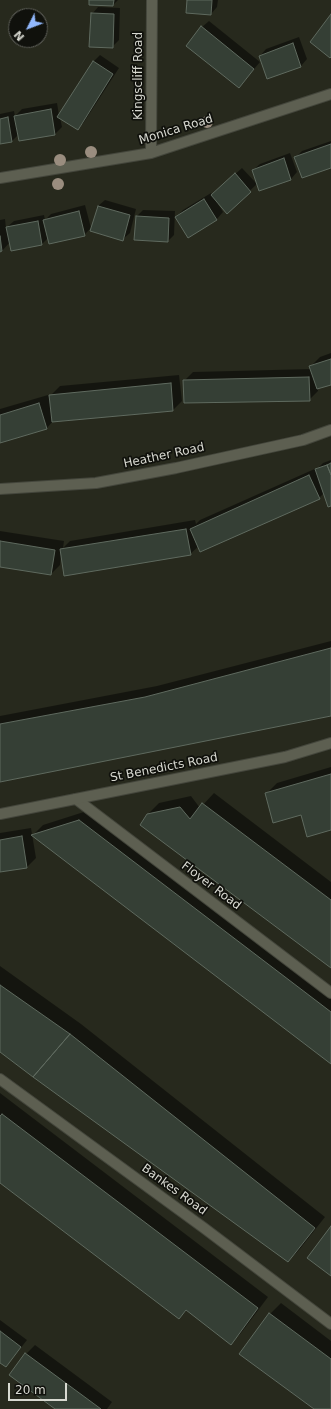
<!DOCTYPE html>
<html>
<head>
<meta charset="utf-8">
<style>
	body { margin:0 }
	#map { position:relative; width:331px; height:1409px; overflow:hidden; background:#27291d; font-family:"DejaVu Sans",sans-serif }
	canvas { display:block }
	.north { position:absolute; left:8px; top:8px; width:40px; height:40px; box-sizing:border-box; background:#10110c; border:1px solid #60615b; border-radius:50%; rotate:228deg; font-size:11px; font-weight:700; line-height:16px; text-align:center; color:#d8d9d1 }
	.north::after { content:''; display:block; margin:auto; width:14px; height:18px; background:#91b8fd; clip-path:polygon(50% 0,100% 100%,50% 72%,0 100%) }
	.scale { position:absolute; left:8px; top:1383px; width:59px; height:18px; box-sizing:border-box; border:2px solid #d8d9d1; border-top:0; padding-left:5px; font-size:12px; line-height:14px; white-space:nowrap; color:#d8d9d1; -webkit-text-stroke:3px #10110c; paint-order:stroke }
</style>
</head>
<body>
<div id="map">
<canvas width="331" height="1409"></canvas>
<div class="north">N</div>
<div class="scale">20 m</div>
</div>
<script>
const c = document.querySelector('canvas').getContext('2d');
c.lineJoin = 'round';
function fill(path, color) { c.fillStyle = color; c.fill(path, 'evenodd'); }
const poly = rows => new Path2D(rows.map(r => 'M' + r).join(''));
function stroke(path, color, width, dash) { c.strokeStyle = color; c.lineWidth = width; c.lineCap = dash ? 'butt' : 'round'; c.setLineDash(dash || []); c.stroke(path); }
function write(font, color, halo, rows, align = 'center') {
  c.font = font + ' "DejaVu Sans",sans-serif'; c.lineWidth = 3.5; c.setLineDash([]); c.textBaseline = 'middle'; c.strokeStyle = halo; c.fillStyle = color; for (const [text, x, y, turn = 0] of rows) {
    c.save(); c.translate(x, y); c.rotate((+turn || 0) * Math.PI / 180); c.textAlign = isNaN(turn) ? turn : align; if (halo) c.strokeText(text, 0, 0); c.fillText(text, 0, 0); c.restore();
  }
}
const shadow = poly([
	[90,0,118,0,113,5],
	[188,0,218,0,217,7,211,14],
	[98,7,120,8,119,40,112,47,92,14],
	[209,21,260,62,239,87,202,27],
	[299,37,307,59,301,66,267,78,260,56,266,49],
	[100,55,119,68,84,122,78,129,60,117,62,127,55,134,20,140,19,134,12,141,0,143,0,114,14,111,15,116,22,109,57,103,59,115,93,62],
	[331,141,331,167,295,158,302,151],
	[290,153,297,172,291,179,253,170,260,164],
	[242,168,257,184,227,212,219,203,218,204,223,212,217,219,188,236,176,217,183,210,211,193,212,195],
	[105,200,136,209,130,233,123,239,98,206],
	[85,205,91,228,84,235,49,237,42,244,10,242,2,251,0,251,0,220,5,219,6,228,14,221,44,215,45,220,51,214],
	[143,210,175,211,174,235,168,241,137,216],
	[331,353,331,383,318,388,318,391,309,400,184,381,193,372,312,369,311,366,320,357],
	[179,375,182,401,173,410,53,421,47,428,0,442,0,409,48,395,50,400,51,395,60,386],
	[331,460,331,505,324,493,319,498,199,546,190,554,61,555,60,565,51,574,0,566,0,531,64,541,63,548,70,541,195,520,196,524,200,520,319,467,323,463],
	[331,641,331,715,0,781,0,716,157,686],
	[331,767,331,829,266,794,277,783],
	[214,793,331,882,331,966,148,814,159,803,191,796,200,808],
	[90,810,331,993,331,1062,33,835,43,825],
	[31,828,36,858,27,867,0,871,0,833],
	[0,966,81,1024,325,1217,299,1250,288,1261,0,1051],
	[0,1093,268,1297,241,1333,231,1343,187,1310,179,1318,0,1182],
	[281,1303,331,1341,331,1409,316,1409,270,1314],
	[0,1320,27,1340,12,1359,6,1366,0,1362],
	[35,1345,112,1402,107,1409,57,1409,26,1354]
]);
const building = poly([
	[89,0,114,0,113,6,89,5,89,0],
	[187,0,212,0,211,15,186,13,187,0],
	[91,13,114,14,113,48,89,47,91,13],
	[331,14,331,57,330,58,310,42,331,14],
	[201,26,254,69,239,88,186,46,201,26],
	[293,43,301,67,267,79,259,56,293,43],
	[93,61,113,74,78,130,57,117,93,61],
	[51,109,55,135,19,141,14,116,51,109],
	[8,117,12,142,0,144,0,119,8,117],
	[331,144,331,168,302,178,294,157,331,144],
	[284,158,291,180,259,191,252,170,284,158],
	[235,173,251,192,227,214,211,195,235,173],
	[204,199,217,220,188,238,175,217,204,199],
	[98,206,130,215,123,241,90,231,98,206],
	[79,211,85,236,49,244,43,220,79,211],
	[136,216,169,218,168,242,134,240,136,216],
	[38,221,42,245,11,251,6,227,38,221],
	[0,236,2,251,0,252,0,236],
	[331,359,331,385,317,389,309,366,331,359],
	[309,377,310,401,184,403,183,380,309,377],
	[171,383,173,411,52,422,49,395,171,383],
	[39,403,47,429,0,443,0,415,39,403],
	[331,463,331,475,327,465,331,463],
	[327,465,331,475,331,506,328,507,315,469,327,465],
	[309,475,320,499,200,552,190,529,309,475],
	[186,529,191,555,64,576,60,549,186,529],
	[0,541,55,550,51,575,0,567,0,541],
	[331,648,331,716,0,782,0,724,145,697,331,648],
	[331,774,331,830,307,837,301,815,273,823,265,793,331,774],
	[202,803,331,900,331,968,140,825,147,814,180,807,190,819,202,803],
	[79,820,331,1012,331,1064,31,835,79,820],
	[22,836,27,868,0,872,0,840,22,836],
	[0,985,70,1034,33,1077,0,1052,0,985],
	[70,1034,315,1228,288,1262,33,1077,70,1034],
	[2,1114,258,1308,231,1345,186,1310,179,1319,0,1183,0,1116,2,1114],
	[331,1226,331,1276,307,1258,331,1226],
	[269,1313,331,1359,331,1409,314,1409,239,1354,269,1313],
	[0,1331,21,1347,6,1367,0,1363,0,1331],
	[25,1353,101,1409,55,1409,9,1375,25,1353]
]);
const minor = poly([
	[151,153,152,0],
	[0,178,151,153,331,94],
	[0,489,96,483,176,468,303,440,331,430],
	[76,799,331,993],
	[0,1079,204,1228,331,1324]
]);
const tertiary = poly([
	[0,814,285,757,331,743]
]);
const trees = [
	[207,122],
	[91,152],
	[60,160],
	[58,184]
];
const streetNames = [
	["Kingscliff Road",139,76,-90],
	["Monica Road",176,130,-17],
	["Heather Road",164,456,-12],
	["St Benedicts Road",164,768,-11],
	["Floyer Road",211,886,37],
	["Bankes Road",174,1190,36]
];
fill(shadow, '#0007');
fill(building, '#353f35');
stroke(building, '#5f6a5f', 1);
stroke(minor, '#44463c', 12);
stroke(tertiary, '#44463c', 12);
stroke(minor, '#5d5f51', 10);
stroke(tertiary, '#5d5f51', 10);
c.fillStyle = '#9a8d7f';
for (const [x, y] of trees) { c.beginPath(); c.arc(x, y, 6, 0, 2 * Math.PI); c.fill(); }
write('12px', '#d8d9d1', '#10110c', streetNames);
</script>
</body>
</html>
